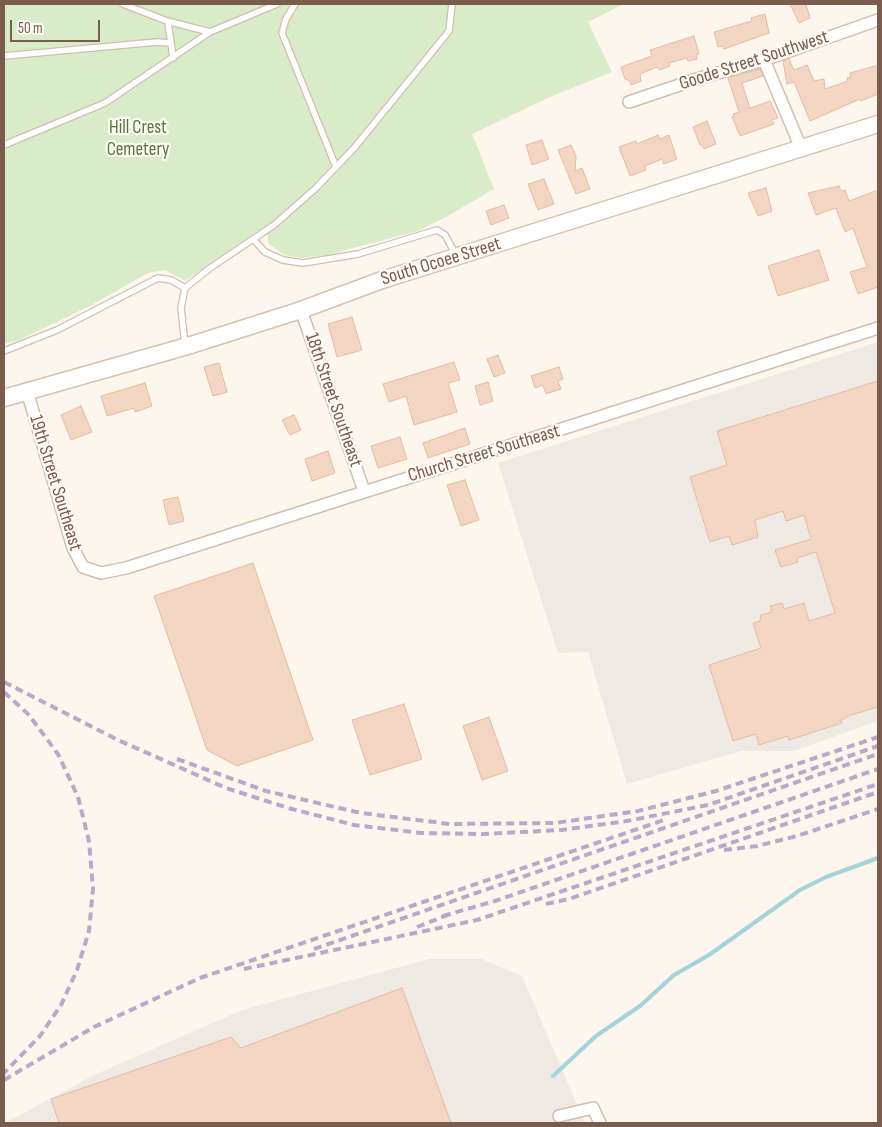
<!DOCTYPE html>
<html>
<head>
<meta charset="utf-8">
<style>
	body { margin:0 }
	#map { position:relative; width:882px; height:1127px; overflow:hidden; background:#fdf6ec; font-family:"Sofia Sans Condensed",sans-serif }
	canvas { display:block }
	.frame { position:absolute; inset:0; border:5px solid #7a5c4d; pointer-events:none }
	.scale { position:absolute; left:10px; top:20px; width:90px; height:22px; box-sizing:border-box; border:2px solid #7a5c4d; border-top:0; padding-left:6px; font-size:15px; line-height:18px; white-space:nowrap; color:#7a5c4d; -webkit-text-stroke:4px #fffaf3; paint-order:stroke }
</style>
</head>
<body>
<div id="map">
<canvas width="882" height="1127"></canvas>
<div class="frame"></div>
<div class="scale">50 m</div>
</div>
<script>
const c = document.querySelector('canvas').getContext('2d');
c.lineJoin = 'round';
function fill(path, color) { c.fillStyle = color; c.fill(path, 'evenodd'); }
const poly = rows => new Path2D(rows.map(r => 'M' + r).join(''));
function stroke(path, color, width, dash) { c.strokeStyle = color; c.lineWidth = width; c.lineCap = dash ? 'butt' : 'round'; c.setLineDash(dash || []); c.stroke(path); }
function write(font, color, halo, rows, align = 'center') {
  c.font = font + ' "Sofia Sans Condensed",sans-serif'; c.lineWidth = 4.5; c.setLineDash([]); c.textBaseline = 'middle'; c.strokeStyle = halo; c.fillStyle = color; for (const [text, x, y, turn = 0] of rows) {
    c.save(); c.translate(x, y); c.rotate((+turn || 0) * Math.PI / 180); c.textAlign = isNaN(turn) ? turn : align; if (halo) c.strokeText(text, 0, 0); c.fillText(text, 0, 0); c.restore();
  }
}
const industrial = poly([
	[878,342,878,721,794,751,741,751,627,784,588,652,558,653,498,463],
	[429,959,482,959,522,976,585,1123,5,1123,94,1075,242,1010]
]);
const green = poly([
	[4,4,624,4,588,22,612,72,550,97,472,134,494,189,446,217,418,231,327,255,301,258,284,255,268,243,268,235,258,231,185,281,165,270,148,273,90,306,19,340,4,344]
]);
const stream = poly([
	[553,1076,596,1036,640,1006,674,975,709,955,800,890,826,877,878,858]
]);
const building = poly([
	[790,4,806,4,810,18,799,23,790,4],
	[765,14,769,33,724,49,723,46,718,47,714,32,752,21,751,18,765,14],
	[694,36,699,54,696,55,697,59,688,61,687,58,669,63,670,66,660,70,657,67,640,74,641,81,631,85,630,81,625,79,621,67,652,56,650,50,694,36],
	[789,59,794,70,807,65,814,81,824,79,825,89,848,81,847,78,851,77,850,73,878,65,878,94,861,101,860,99,810,121,794,82,787,84,783,61,789,59],
	[760,69,763,76,742,83,750,108,770,101,778,118,772,120,774,124,740,136,732,117,734,116,733,114,739,112,728,78,760,69],
	[707,121,716,144,704,149,702,145,700,145,693,127,707,121],
	[658,135,660,139,669,135,677,159,664,164,662,159,645,166,646,170,630,176,619,147,636,141,637,144,658,135],
	[542,140,549,159,532,165,526,145,542,140],
	[571,145,576,156,575,171,582,168,590,189,576,194,558,150,571,145],
	[544,179,554,204,538,210,528,184,544,179],
	[839,186,841,191,845,190,849,201,878,190,878,287,858,294,850,272,867,267,853,228,845,232,836,208,816,215,808,193,839,186],
	[766,188,772,211,758,216,748,193,766,188],
	[504,205,509,218,491,225,486,211,504,205],
	[819,250,829,280,778,296,768,266,819,250],
	[352,317,362,350,337,357,328,324,352,317],
	[498,355,505,373,494,377,487,359,498,355],
	[454,362,460,380,448,383,457,412,414,425,406,396,389,402,383,384,454,362],
	[219,363,227,392,213,396,204,367,219,363],
	[559,367,563,379,558,381,561,389,546,394,543,385,535,388,531,376,559,367],
	[878,381,878,707,851,715,841,720,842,723,789,740,788,736,759,745,756,734,733,741,709,665,761,648,753,623,760,621,761,615,772,612,770,606,782,603,784,609,804,603,809,621,835,613,816,552,797,558,798,562,781,567,775,550,811,539,804,515,786,521,783,511,755,520,758,537,732,545,729,536,710,542,690,477,727,465,717,431,878,381],
	[488,382,493,401,480,405,475,386,488,382],
	[145,383,152,406,135,412,134,408,107,416,101,396,145,383],
	[81,406,92,432,71,440,61,415,81,406],
	[294,415,301,430,290,435,282,420,294,415],
	[465,428,470,444,428,458,423,443,465,428],
	[400,437,407,459,378,468,371,446,400,437],
	[328,451,335,473,312,481,305,459,328,451],
	[465,480,479,520,461,526,447,485,465,480],
	[178,497,184,521,169,525,163,500,178,497],
	[253,563,313,740,237,766,207,750,154,596,253,563],
	[404,704,422,759,370,775,352,720,404,704],
	[489,717,508,771,482,780,463,726,489,717],
	[402,988,451,1123,59,1123,51,1099,231,1037,241,1048,402,988]
]);
const lane = poly([
	[123,4,167,21,210,32],
	[295,4,286,19,282,33,336,167],
	[168,22,173,58],
	[4,56,157,42,171,43],
	[4,145,105,103,210,32,277,4],
	[254,240,265,252,283,260,303,263,358,254,437,230,445,235,456,255],
	[185,345,181,308,185,288,210,268,274,225,316,188,355,147,449,31,452,4],
	[4,351,57,330,158,278,171,280,185,288]
]);
const street = poly([
	[764,60,801,148],
	[629,102,697,79,764,60,878,20],
	[301,310,364,491],
	[27,391,73,548,83,567,101,573,126,568,878,328],
	[559,1116,593,1108,600,1123]
]);
const secondary = poly([
	[4,398,191,345,301,310,382,280,878,124]
]);
const rail = poly([
	[4,682,118,740,226,788,288,808,354,825,421,833,483,834,561,830,627,821,708,805,878,746],
	[4,692,29,715,58,754,78,797,89,841,93,889,89,931,77,970,61,1005,40,1036,4,1073],
	[177,759,266,791,361,813,450,824,555,823,638,811,716,791,878,737],
	[724,850,757,846,797,836,878,809],
	[546,904,569,899,878,792],
	[443,916,495,901,878,769],
	[417,927,450,914],
	[314,949,878,754],
	[244,969,477,920,878,784],
	[4,1080,94,1027,200,978,667,819]
]);
const streetNames = [
	["Goode Street Southwest",754,61,-18],
	["South Ocoee Street",441,262,-17],
	["18th Street Southeast",333,400,71],
	["Church Street Southeast",484,454,-17],
	["19th Street Southeast",55,483,73]
];
const parkNames = [
	["Hill Crest",138,128],
	["Cemetery",138,150]
];
fill(industrial, '#efe9e4');
fill(green, '#d8ecc9');
stroke(stream, '#a5d3da', 4);
fill(building, '#f3d5c3');
stroke(building, '#e6bba3', 1);
stroke(lane, '#d1beb0', 8);
stroke(street, '#d1beb0', 14);
stroke(secondary, '#d6c0b0', 19);
stroke(lane, '#fff', 5.5);
stroke(street, '#fff', 11);
stroke(secondary, '#fff', 16);
stroke(rail, '#b9a8c9', 4, [8, 5]);
write('19px', '#7a5c4d', '#fffaf3', streetNames);
write('19px', '#537a41', '#fffaf3', parkNames);
</script>
</body>
</html>
